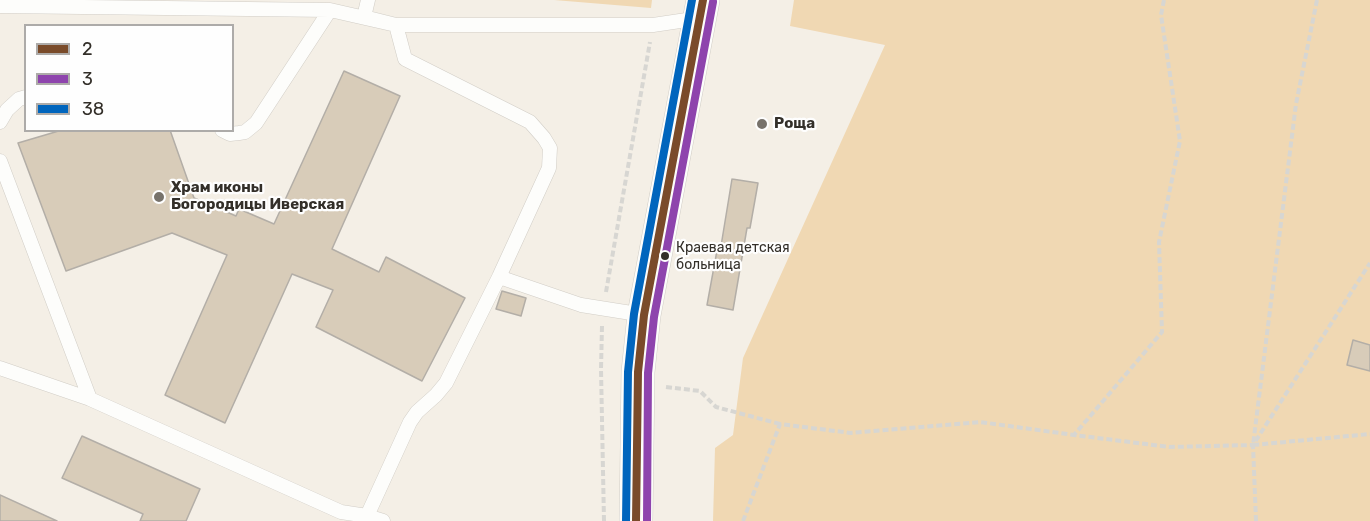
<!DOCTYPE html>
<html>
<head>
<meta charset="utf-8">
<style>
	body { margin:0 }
	#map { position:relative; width:1370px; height:521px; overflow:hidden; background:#f4efe6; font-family:Rubik,sans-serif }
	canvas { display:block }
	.legend { position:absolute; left:24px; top:24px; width:210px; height:108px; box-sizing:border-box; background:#fefefe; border:2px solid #adaba9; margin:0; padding:8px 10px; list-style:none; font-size:18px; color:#332f29 }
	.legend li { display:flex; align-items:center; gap:12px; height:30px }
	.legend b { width:30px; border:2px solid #adaba9 }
</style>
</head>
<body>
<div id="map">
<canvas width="1370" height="521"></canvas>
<ul class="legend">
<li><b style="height:8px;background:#7a4b2a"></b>2</li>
<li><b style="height:8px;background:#8e44ad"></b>3</li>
<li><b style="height:8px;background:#0065bd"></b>38</li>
</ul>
</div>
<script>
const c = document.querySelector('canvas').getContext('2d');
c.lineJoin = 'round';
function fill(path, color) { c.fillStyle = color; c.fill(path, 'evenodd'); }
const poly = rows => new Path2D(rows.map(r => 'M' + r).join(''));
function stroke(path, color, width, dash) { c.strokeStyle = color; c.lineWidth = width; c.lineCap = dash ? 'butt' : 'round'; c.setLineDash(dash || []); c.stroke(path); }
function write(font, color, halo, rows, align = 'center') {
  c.font = font + ' Rubik,sans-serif'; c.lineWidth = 4.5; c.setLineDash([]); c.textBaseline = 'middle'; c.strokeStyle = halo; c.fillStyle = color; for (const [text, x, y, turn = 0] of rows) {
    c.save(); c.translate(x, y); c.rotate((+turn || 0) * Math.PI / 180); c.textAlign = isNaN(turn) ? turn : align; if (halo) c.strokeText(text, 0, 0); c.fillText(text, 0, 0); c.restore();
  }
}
const green = poly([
	[554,0,652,0,651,8],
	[794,0,1370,0,1370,521,713,521,715,448,733,435,743,358,885,45,790,26]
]);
const building = poly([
	[344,71,400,96,332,249,379,272,386,257,465,298,422,381,316,327,333,290,292,274,225,423,165,395,227,255,172,233,66,271,18,143,62,130,170,130,194,198,236,216,239,209,274,224,344,71],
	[732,179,758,183,750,228,747,228,733,310,707,305,718,245,721,246,732,179],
	[502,291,526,298,521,316,496,309,502,291],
	[1353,340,1370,345,1370,371,1347,365,1353,340],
	[82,436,200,489,186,521,140,521,143,514,62,478,82,436],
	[0,495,57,521,0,521,0,495]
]);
const path = poly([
	[1164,0,1161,15,1180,141,1159,242,1162,332,1074,435,1169,447,1253,445],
	[1317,0,1296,104,1253,445,1370,434],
	[606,292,650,42],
	[602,326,601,369,604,521],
	[666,387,700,391,716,407,780,424],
	[743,521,780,424,851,433,980,422,1074,435],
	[1256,521,1253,445,1370,263]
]);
const service = poly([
	[0,6,330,10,396,25,653,25,700,18],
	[364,17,368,0],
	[0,122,7,110,19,99,26,97],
	[222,130,230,134,239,133,245,132,256,123,330,10],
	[0,161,90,399,341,512,367,516,410,422,417,412,436,395,446,383,499,277,549,168,550,148,544,138,530,122,405,59,396,25,364,17],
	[499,277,581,305,644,315],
	[0,368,90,399],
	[367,516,383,521]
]);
const secondary = poly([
	[636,521,638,372,644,315,703,0]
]);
const bus1 = poly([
	[636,521,638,372,644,315,703,0]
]);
const bus2 = poly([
	[647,521,648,373,654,317,713,2]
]);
const bus3 = poly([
	[626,521,628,372,634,314,692,0]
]);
const markers = [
	[762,124,6,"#77726b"],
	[159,197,6,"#77726b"],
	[665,256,5,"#332f29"]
];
const busNames = [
	["Краевая детская",676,248],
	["больница",676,265]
];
const poiNames = [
	["Роща",774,124],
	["Храм иконы",171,188],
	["Богородицы Иверская",171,205]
];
fill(green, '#f0d8b3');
fill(building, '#d8ccb9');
stroke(building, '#b3aea7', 1.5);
stroke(service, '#d1cdc6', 15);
stroke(secondary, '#d1cdc6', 34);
stroke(path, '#d7d6d2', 4, [6, 3]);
stroke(service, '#fdfdfb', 14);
stroke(secondary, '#fdfdfb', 33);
stroke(bus1, '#7a4b2a', 8);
stroke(bus2, '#8e44ad', 8);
stroke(bus3, '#0065bd', 8);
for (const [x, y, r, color] of markers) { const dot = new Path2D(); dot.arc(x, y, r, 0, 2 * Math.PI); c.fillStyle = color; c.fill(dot); stroke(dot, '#fefefe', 2); }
write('14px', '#332f29', '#fefefe', busNames, 'left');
write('bold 15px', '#332f29', '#fefefe', poiNames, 'left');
</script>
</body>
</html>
